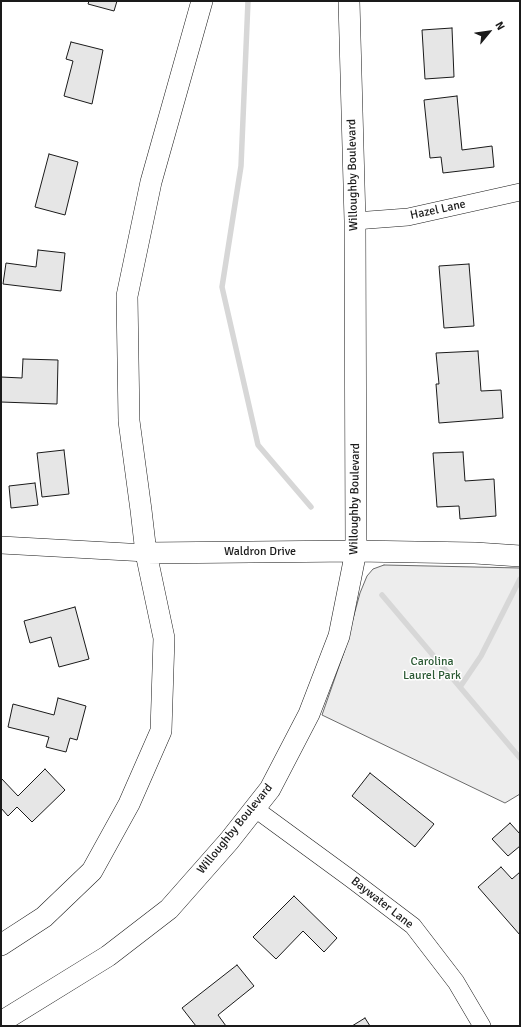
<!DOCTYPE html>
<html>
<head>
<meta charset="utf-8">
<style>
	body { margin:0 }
	#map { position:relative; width:521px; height:1027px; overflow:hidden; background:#fff; font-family:Signika,sans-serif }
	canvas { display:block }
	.frame { position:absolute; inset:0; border:2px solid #1a1a1a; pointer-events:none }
	.north { position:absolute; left:469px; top:12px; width:40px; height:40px; -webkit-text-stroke:3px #fff; paint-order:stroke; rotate:61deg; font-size:11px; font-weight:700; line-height:16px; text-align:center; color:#1a1a1a }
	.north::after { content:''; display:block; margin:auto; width:14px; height:18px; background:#1a1a1a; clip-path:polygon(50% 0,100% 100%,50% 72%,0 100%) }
</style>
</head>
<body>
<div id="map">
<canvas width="521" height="1027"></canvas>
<div class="frame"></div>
<div class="north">N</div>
</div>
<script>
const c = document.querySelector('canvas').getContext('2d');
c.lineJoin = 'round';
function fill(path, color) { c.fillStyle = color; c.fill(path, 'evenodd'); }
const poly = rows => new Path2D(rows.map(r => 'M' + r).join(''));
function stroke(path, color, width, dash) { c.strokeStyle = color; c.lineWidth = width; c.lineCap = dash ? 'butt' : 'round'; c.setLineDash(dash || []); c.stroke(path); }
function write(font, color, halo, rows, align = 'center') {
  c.font = font + ' Signika,sans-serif'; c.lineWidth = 3; c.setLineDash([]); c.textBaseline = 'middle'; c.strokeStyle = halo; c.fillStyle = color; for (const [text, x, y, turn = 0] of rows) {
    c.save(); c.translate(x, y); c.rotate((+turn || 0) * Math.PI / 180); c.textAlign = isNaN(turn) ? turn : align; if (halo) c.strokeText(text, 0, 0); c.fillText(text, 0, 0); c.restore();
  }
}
const built = poly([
	[384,565,520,568,520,794,505,803,322,715,344,652,360,593,367,576,373,569,384,565]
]);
const stream = poly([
	[248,1,241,166,222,287,258,445,311,507],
	[382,595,520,758],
	[460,687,481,656,520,579]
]);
const building = poly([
	[89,1,117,1,114,11,88,4,89,1],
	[452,28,454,77,425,79,422,30,452,28],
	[71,42,103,50,92,104,64,96,73,61,66,59,71,42],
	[457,96,462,150,492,146,494,167,443,173,441,157,430,158,424,100,457,96],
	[49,154,78,162,65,215,35,207,49,154],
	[38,250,65,253,61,291,3,284,6,263,36,267,38,250],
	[469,264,474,326,444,328,439,266,469,264],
	[478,351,481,391,501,390,503,418,439,423,436,384,439,384,436,353,478,351],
	[23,359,58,360,57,404,1,402,1,377,22,378,23,359],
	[64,450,69,494,42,497,37,453,64,450],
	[463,452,465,481,494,479,496,516,460,519,459,506,437,507,433,453,463,452],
	[35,483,38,505,11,508,9,486,35,483],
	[75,607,89,659,59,667,51,637,30,643,24,621,75,607],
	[58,698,86,706,77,740,70,738,66,752,46,747,49,737,8,727,13,704,54,715,58,698],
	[45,769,65,790,32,822,17,807,8,816,1,808,1,778,18,796,45,769],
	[370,773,434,824,415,847,352,796,370,773],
	[510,823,520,834,520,846,508,856,492,839,510,823],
	[501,867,512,879,520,872,520,935,478,887,501,867],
	[294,896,337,938,324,952,303,931,276,959,253,937,294,896],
	[237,965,254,986,218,1015,226,1026,196,1026,182,1008,237,965],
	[365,1018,370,1026,352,1026,365,1018]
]);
const minor = poly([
	[355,221,408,217,520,192],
	[1,545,146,553],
	[254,808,351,879,413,926,456,982,482,1026]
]);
const tertiary = poly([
	[146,553,356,551,475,553,520,556],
	[1,945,44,917,92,871,129,804,161,731,164,638,146,553,141,510,129,421,127,296,151,182,202,1],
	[1,1022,108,956,169,909,229,841,270,789,309,714,339,636,356,551,355,221,349,1]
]);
const streetNames = [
	["Willoughby Boulevard",353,175,-91],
	["Hazel Lane",438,210,-12],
	["Willoughby Boulevard",355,499,-89],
	["Waldron Drive",260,552],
	["Willoughby Boulevard",235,829,-51],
	["Baywater Lane",382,903,38]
];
const parkNames = [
	["Carolina",432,662],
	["Laurel Park",432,676]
];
fill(built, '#ededed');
stroke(built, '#6a6a6a', 1);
stroke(stream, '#d7d7d7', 5.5);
fill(building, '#e6e6e6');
stroke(building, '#1a1a1a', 1);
stroke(minor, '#1a1a1a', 18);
stroke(tertiary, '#1a1a1a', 22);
stroke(minor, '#fff', 17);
stroke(tertiary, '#fff', 21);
write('12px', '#1a1a1a', '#fff', streetNames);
write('12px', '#2b5a34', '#fff', parkNames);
</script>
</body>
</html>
